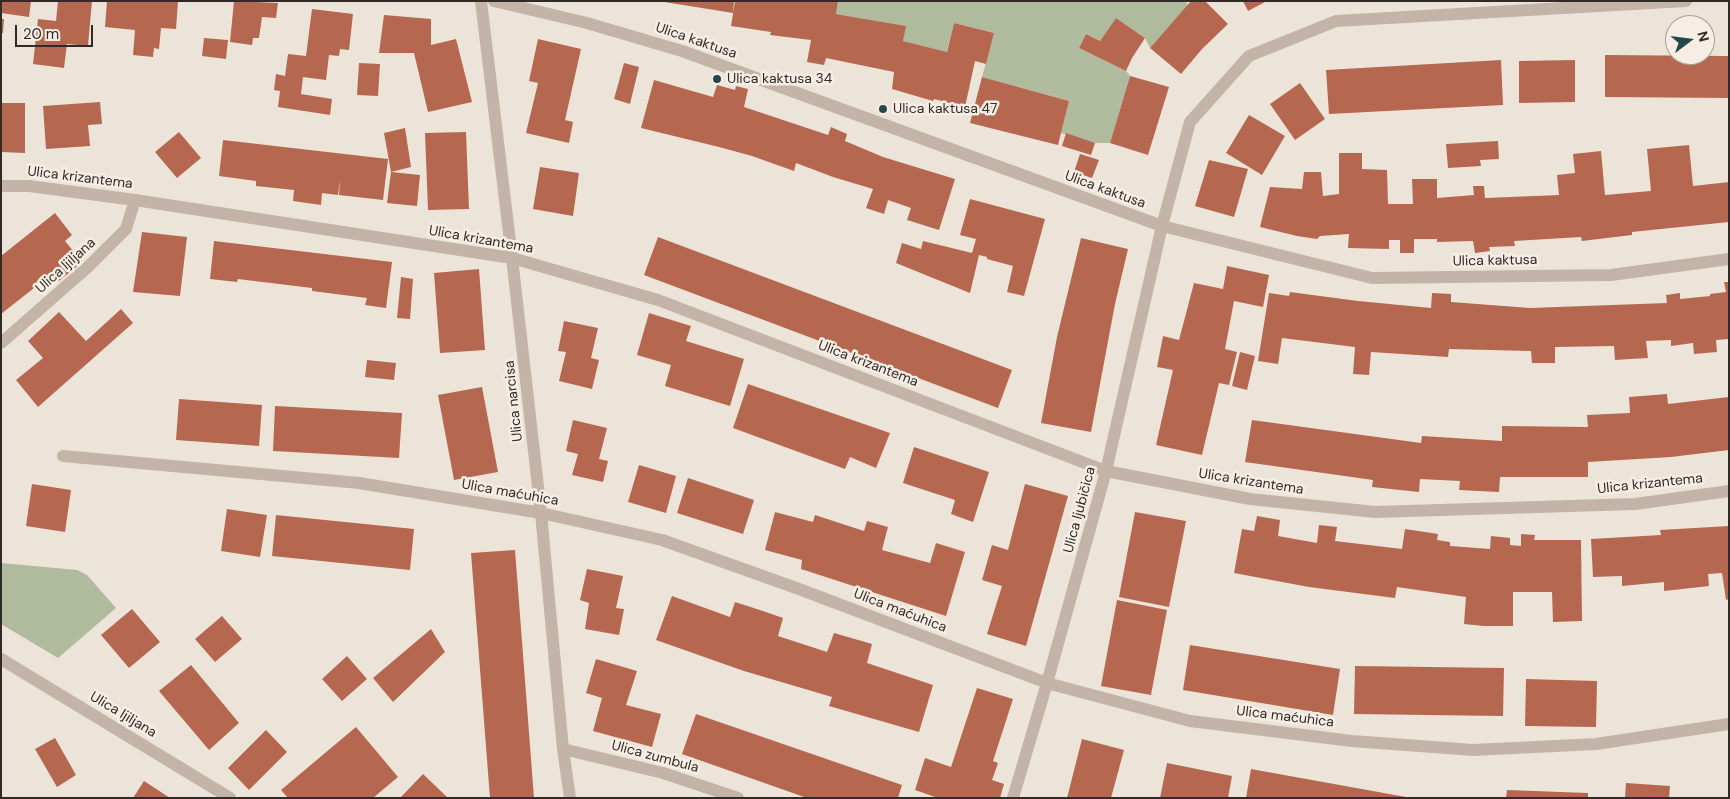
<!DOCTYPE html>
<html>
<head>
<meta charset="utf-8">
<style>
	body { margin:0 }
	#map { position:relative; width:1730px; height:799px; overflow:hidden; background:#ede4d9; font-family:"DM Sans",sans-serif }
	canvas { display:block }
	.frame { position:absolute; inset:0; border:2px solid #312a26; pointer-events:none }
	.north { position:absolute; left:1665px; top:15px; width:50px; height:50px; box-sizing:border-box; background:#f6eee5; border:1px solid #a7a099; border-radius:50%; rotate:75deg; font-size:14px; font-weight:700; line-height:20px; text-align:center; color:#312a26 }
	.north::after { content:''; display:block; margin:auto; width:18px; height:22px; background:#22494c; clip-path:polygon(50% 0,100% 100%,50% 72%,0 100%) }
	.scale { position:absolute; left:15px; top:25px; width:78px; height:22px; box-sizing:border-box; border:2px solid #312a26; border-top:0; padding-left:6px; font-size:15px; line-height:18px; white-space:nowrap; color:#312a26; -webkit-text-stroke:4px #f6eee5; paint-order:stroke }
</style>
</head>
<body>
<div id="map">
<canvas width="1730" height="799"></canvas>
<div class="frame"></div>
<div class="north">N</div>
<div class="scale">20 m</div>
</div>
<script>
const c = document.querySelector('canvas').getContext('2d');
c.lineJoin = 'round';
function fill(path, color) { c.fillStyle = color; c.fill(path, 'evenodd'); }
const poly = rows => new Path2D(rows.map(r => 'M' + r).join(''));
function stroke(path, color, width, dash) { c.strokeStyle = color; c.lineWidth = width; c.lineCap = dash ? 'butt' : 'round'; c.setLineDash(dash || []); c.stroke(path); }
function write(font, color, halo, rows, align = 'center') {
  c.font = font + ' "DM Sans",sans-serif'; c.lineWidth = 5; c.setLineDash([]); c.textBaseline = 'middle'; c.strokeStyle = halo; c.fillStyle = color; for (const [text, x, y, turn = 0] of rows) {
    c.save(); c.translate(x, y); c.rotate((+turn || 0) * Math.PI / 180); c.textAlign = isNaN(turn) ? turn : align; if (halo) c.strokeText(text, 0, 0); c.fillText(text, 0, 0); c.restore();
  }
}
const green = poly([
	[838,1,1185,1,1188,5,1150,48,1145,38,1116,18,1100,41,1086,34,1079,48,1126,71,1130,76,1110,143,1095,143,1061,133,1069,101,982,77,994,33,954,23,946,54,946,52,903,41,905,26,836,14],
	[1,563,77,570,87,575,116,608,58,658,1,624]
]);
const building = poly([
	[1,1,31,1,29,17,1,13],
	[58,1,92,1,88,46,67,44,64,68,33,64,38,19,56,21],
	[107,1,178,1,176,29,161,28,159,49,154,48,153,57,133,55,135,30,105,27],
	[234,1,278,3,276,18,262,17,259,38,253,38,252,45,230,42],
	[658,1,734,1,733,13],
	[735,1,838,1,836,14,906,26,903,41,947,52,954,23,994,33,986,64,975,61,965,107,934,99,933,101,892,89,894,72,826,58,824,65,807,62,811,40,770,35,771,32,731,26],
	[1191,1,1205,1,1228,24,1202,49,1181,74,1150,48],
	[1243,1,1267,1,1248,11],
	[312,9,353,14,349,50,340,49,339,56,329,55,326,80,303,77,301,94,332,99,330,115,278,107,280,91,274,90,276,74,285,76,288,54,306,56],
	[384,15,431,19,431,45,456,39,472,102,428,112,414,53,379,53],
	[1116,18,1145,38,1132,58,1126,71,1079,48,1086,34,1100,41],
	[1,19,4,19,3,33,1,33],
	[204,38,228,40,226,59,202,56],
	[538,39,581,49,565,120,573,122,569,143,526,133,538,83,529,81],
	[1605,55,1729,56,1729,98,1605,97],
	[1501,60,1503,105,1329,114,1326,70],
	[1575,60,1575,102,1519,103,1519,61],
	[359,63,380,64,378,96,357,95],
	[624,63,639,67,630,104,614,99],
	[1130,76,1169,87,1148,155,1110,143],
	[982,77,1069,101,1058,145,970,123],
	[654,80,713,97,717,85,735,90,736,86,748,89,744,107,828,135,831,127,847,134,845,141,883,157,955,179,939,230,907,220,911,208,888,200,884,214,866,208,873,189,833,177,796,163,794,171,752,156,719,147,641,128],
	[1300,83,1325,119,1295,140,1270,104],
	[100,102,102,124,88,125,90,146,46,149,43,106],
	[1,103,25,103,25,153,1,152],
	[1249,115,1285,136,1262,175,1226,153],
	[405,128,411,167,391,172,384,133],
	[179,132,201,158,177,178,155,152],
	[466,132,469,209,428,210,425,133],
	[1066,133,1095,143,1091,155,1062,146],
	[223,140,388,159,383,200,339,195,340,180,338,195,322,193,321,205,293,201,294,190,256,186,256,181,219,176],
	[1498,141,1499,159,1480,160,1481,166,1448,168,1446,144],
	[1689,145,1693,186,1729,182,1729,222,1632,232,1632,235,1582,241,1581,237,1514,241,1515,246,1489,247,1490,251,1475,253,1473,241,1437,242,1437,239,1414,239,1414,253,1400,253,1400,240,1389,240,1389,249,1348,248,1349,234,1320,236,1317,239,1297,236,1260,227,1270,187,1302,189,1304,172,1321,172,1323,196,1339,194,1339,153,1362,153,1362,169,1387,170,1388,204,1413,204,1412,179,1437,179,1437,198,1474,195,1473,186,1484,186,1485,198,1559,195,1557,175,1575,173,1573,154,1601,151,1605,195,1651,191,1647,149],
	[1080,154,1099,160,1092,178,1074,172],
	[1209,160,1248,169,1234,217,1195,206],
	[540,167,579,173,573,216,533,209],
	[391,172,420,175,417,206,387,203],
	[970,199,1045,219,1024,296,1007,292,1013,266,987,259,987,257,979,255,970,293,896,263,902,243,921,249,923,241,972,253,976,239,960,235],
	[55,213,72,235,65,241,82,262,59,281,53,273,1,314,1,256],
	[142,232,187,237,180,296,133,292],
	[658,237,1012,370,998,408,644,275],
	[1081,238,1128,249,1115,304,1091,432,1041,423,1057,337],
	[214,241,392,262,386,308,365,305,367,298,312,291,312,288,238,279,237,282,210,279],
	[1227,266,1269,275,1263,307,1234,301,1225,349,1237,352,1229,385,1219,383,1202,455,1156,445,1173,370,1157,367,1163,336,1179,340,1194,283,1223,289],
	[479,269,485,350,440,353,434,273],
	[401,277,413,279,410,319,397,318],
	[1724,282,1729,282,1729,339,1716,340,1717,352,1694,354,1693,343,1671,346,1671,340,1646,341,1648,358,1630,359,1615,360,1614,346,1555,347,1555,363,1532,363,1531,351,1449,349,1448,357,1371,352,1369,375,1353,374,1355,347,1282,338,1278,364,1258,361,1269,293,1289,296,1290,292,1358,301,1431,308,1432,293,1451,294,1451,302,1530,308,1667,303,1666,295,1680,293,1680,299,1710,296,1710,294,1726,292],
	[121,309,133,323,38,407,16,380,43,358,28,341,59,312,86,341],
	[649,313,691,326,686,341,744,359,730,406,665,386,671,365,637,355],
	[564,321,598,328,591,358,599,360,592,389,559,381,566,352,558,351],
	[1240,352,1255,356,1247,390,1232,386],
	[367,360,396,363,394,380,365,377],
	[748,384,890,433,876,468,850,457,845,469,733,428],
	[482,387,498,472,454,480,438,395],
	[1667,394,1668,404,1729,397,1729,450,1671,457,1588,462,1588,477,1500,477,1499,492,1459,490,1460,481,1420,479,1419,492,1372,487,1373,480,1245,462,1252,420,1421,443,1422,436,1502,441,1502,426,1588,427,1587,415,1630,413,1629,397],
	[179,399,262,405,259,446,176,440],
	[275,406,402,413,399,458,273,451],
	[573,420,607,428,599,459,608,461,603,482,572,475,578,454,566,451],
	[914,447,989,472,973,522,951,514,955,500,903,483],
	[639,465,676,476,666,513,628,502],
	[688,478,754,500,743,534,677,513],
	[32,484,71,490,65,532,26,526],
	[1025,484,1068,496,1026,646,987,634,1002,586,982,580,992,545,1008,550],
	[227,509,267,515,260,557,221,551],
	[775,512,813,522,815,515,864,531,867,521,888,527,882,550,930,563,936,543,965,552,946,616,801,569,802,560,765,550],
	[1135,512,1186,521,1169,607,1119,597],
	[276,515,414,529,410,570,272,556],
	[1257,516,1280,520,1278,536,1317,543,1319,525,1337,527,1335,541,1402,549,1405,529,1438,534,1437,540,1450,542,1450,546,1490,549,1491,536,1510,538,1510,545,1521,546,1521,534,1535,535,1534,540,1581,540,1582,621,1553,622,1552,592,1513,592,1513,626,1484,626,1464,624,1466,597,1397,587,1395,598,1309,587,1234,573,1242,529,1254,531],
	[1729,526,1729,599,1726,600,1722,573,1708,574,1709,586,1664,591,1664,582,1622,586,1622,576,1593,577,1591,539,1661,535,1660,530],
	[515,550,534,798,490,798,471,553],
	[587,569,623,576,616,608,624,609,619,635,585,629,589,603,580,600],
	[672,596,730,617,735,602,763,611,783,618,778,636,827,652,834,633,872,644,867,663,933,685,919,732,829,706,832,697,744,671,656,640],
	[1117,600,1167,610,1151,695,1101,686],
	[132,609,160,642,129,668,101,635],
	[222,616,242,639,215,662,195,639],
	[431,629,445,652,393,702,373,678],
	[1190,645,1340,669,1333,715,1183,690],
	[347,656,367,679,342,701,322,679],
	[596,659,637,671,626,705,661,714,652,747,593,731,602,698,586,693],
	[191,665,239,723,209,750,159,691],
	[1355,666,1504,668,1503,716,1354,714],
	[1526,679,1597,681,1596,727,1525,726],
	[977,688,1013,699,993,761,998,763,992,780,1004,784,1000,798,938,798,915,790,925,758,951,767],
	[696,714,902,785,898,798,807,798,682,754],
	[356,727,398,777,373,798,288,798,281,790],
	[266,730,287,752,249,790,228,768],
	[55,738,76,775,57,787,35,749],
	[1082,739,1124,750,1111,798,1067,798],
	[1167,763,1232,776,1228,798,1160,798],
	[1251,769,1406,797,1406,798,1246,798],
	[423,774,448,798,400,798],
	[144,781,170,798,133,798],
	[1626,783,1670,786,1669,798,1625,798],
	[1507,790,1588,793,1588,798,1506,798]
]);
const minor = poly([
	[481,1,512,258,541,513,563,749,570,798],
	[494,1,587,23,682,51,1162,226,1372,278,1611,275,1729,259],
	[1,186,29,186,135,200,512,258,658,300,1106,471,1250,499,1375,512,1635,504,1729,491],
	[1,343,89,266,126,229,135,200],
	[63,456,359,483,541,513,662,540,799,589,1047,683,1190,721,1352,741,1473,750,1596,744,1729,724],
	[1,659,230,798],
	[563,749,663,773,738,798],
	[1013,798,1047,683,1106,471,1162,226,1190,122,1249,56,1336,21,1686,1]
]);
const markers = [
	[717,79,5,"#22494c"],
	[883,109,5,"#22494c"]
];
const streetNames = [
	["Ulica kaktusa",696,41,19],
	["Ulica krizantema",80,178,7],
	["Ulica kaktusa",1105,190,20],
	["Ulica krizantema",481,240,10],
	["Ulica kaktusa",1495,261,-1],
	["Ulica ljiljana",66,266,-42],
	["Ulica krizantema",868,364,21],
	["Ulica narcisa",514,401,-96],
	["Ulica krizantema",1251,482,9],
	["Ulica krizantema",1650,484,-6],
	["Ulica maćuhica",510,493,10],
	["Ulica ljubičica",1080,510,-75],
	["Ulica maćuhica",900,611,21],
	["Ulica ljiljana",123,715,31],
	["Ulica maćuhica",1285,717,7],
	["Ulica zumbula",655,757,15]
];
const poiNames = [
	["Ulica kaktusa 34",727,79],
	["Ulica kaktusa 47",893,109]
];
fill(green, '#b0ba9c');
fill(building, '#b5684f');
stroke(minor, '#c3b4a7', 12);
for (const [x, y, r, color] of markers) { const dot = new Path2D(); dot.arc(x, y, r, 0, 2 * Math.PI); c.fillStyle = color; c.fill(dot); stroke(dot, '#f6eee5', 2); }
write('14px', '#312a26', '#f6eee5', streetNames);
write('14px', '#312a26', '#f6eee5', poiNames, 'left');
</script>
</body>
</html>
